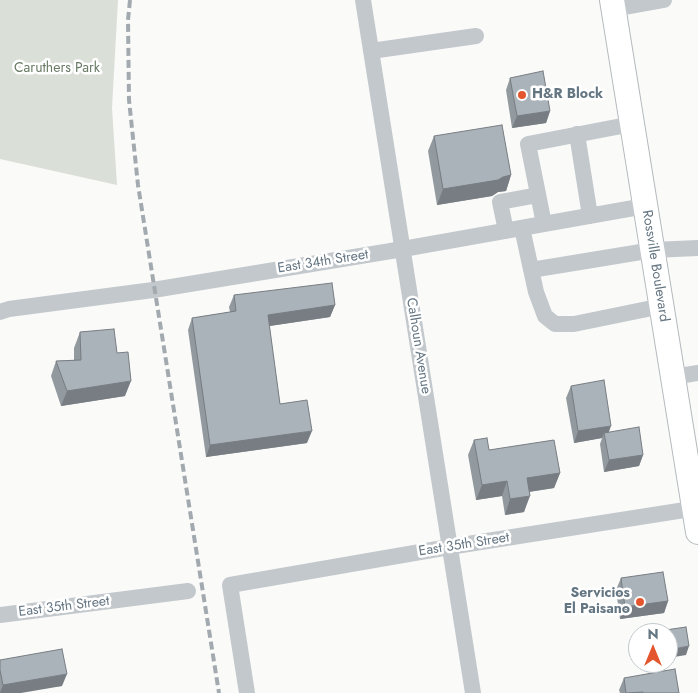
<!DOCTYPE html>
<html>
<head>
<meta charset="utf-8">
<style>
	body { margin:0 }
	#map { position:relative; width:698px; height:693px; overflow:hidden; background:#fafaf8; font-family:Jost,sans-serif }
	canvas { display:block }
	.north { position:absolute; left:628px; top:623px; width:50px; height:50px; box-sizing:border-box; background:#fff; border:1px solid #c1c8cd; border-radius:50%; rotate:0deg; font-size:14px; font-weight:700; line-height:20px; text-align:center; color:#657683 }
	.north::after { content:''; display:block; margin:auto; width:18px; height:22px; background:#e4572e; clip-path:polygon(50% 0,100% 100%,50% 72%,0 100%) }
</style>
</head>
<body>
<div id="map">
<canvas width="698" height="693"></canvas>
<div class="north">N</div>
</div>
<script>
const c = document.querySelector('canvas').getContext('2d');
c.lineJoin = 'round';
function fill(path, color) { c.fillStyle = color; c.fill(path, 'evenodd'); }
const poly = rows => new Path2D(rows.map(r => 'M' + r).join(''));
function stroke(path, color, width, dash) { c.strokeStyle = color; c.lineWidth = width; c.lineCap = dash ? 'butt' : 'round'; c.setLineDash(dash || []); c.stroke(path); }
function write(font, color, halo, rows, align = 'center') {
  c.font = font + ' Jost,sans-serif'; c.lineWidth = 5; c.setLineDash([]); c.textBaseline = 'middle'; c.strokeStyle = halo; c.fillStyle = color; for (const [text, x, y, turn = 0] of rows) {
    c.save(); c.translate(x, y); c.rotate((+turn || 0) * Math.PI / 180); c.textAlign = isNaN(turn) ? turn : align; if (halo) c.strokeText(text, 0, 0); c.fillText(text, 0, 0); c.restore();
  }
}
const green = poly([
	[0,0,118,0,112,108,117,185,0,159]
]);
const minor = poly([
	[363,0,473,693],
	[614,9,664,0],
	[371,51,476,36],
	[577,134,590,216],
	[544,224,528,144,632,124],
	[522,228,536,292,545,316,555,324,574,324,662,306],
	[506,231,500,202,538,195],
	[531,270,653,250,698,248],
	[0,312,9,309,153,290,403,249,645,206],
	[673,377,698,373],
	[0,615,188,591],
	[247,693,230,585,449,547,698,508]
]);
const highway = poly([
	[612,0,698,532]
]);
const rail = poly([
	[130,0,128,20,129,100,138,185,219,693]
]);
const wall = poly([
	[510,78,550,111,546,123,512,128,506,90],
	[434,136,511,175,506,191,498,192,492,196,437,205,428,151],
	[234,295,335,305,330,317,269,326,280,404,307,443,206,457,188,330,192,318,230,312,229,307],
	[80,332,117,353,125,396,61,406,51,376,56,361,74,360,74,348],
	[571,386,609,432,643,455,639,466,604,472,600,444,602,438,574,443,566,398],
	[474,440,489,450,560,473,554,488,529,492,524,512,505,515,502,496,476,500,468,455],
	[621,578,668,601,664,613,620,619,616,590],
	[0,660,62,686,0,693],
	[624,678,679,693,620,693,619,690]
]);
const shadedWall = poly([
	[550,111,546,123,512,128,517,116],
	[511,175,506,191,498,192,492,196,437,205,443,189],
	[335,305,330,317,263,327,268,315],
	[131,381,125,396,61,406,67,391],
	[611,426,607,437,604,433,602,438,574,443,578,431],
	[312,431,307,443,206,457,210,445],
	[643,455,639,466,604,472,609,460],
	[560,473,554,488,521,493,527,478],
	[507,481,502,496,476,500,482,485],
	[530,496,524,512,505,515,510,499],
	[668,601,664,613,620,619,625,607],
	[689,646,686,655,668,658,668,650],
	[67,674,62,686,21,693,0,693,3,685]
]);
const building = poly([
	[543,71,550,111,517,116,510,78,543,71],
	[502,125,511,175,503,177,498,180,443,189,434,136,502,125],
	[332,283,335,305,268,315,280,404,307,400,312,431,210,445,192,318,236,311,234,295,332,283],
	[114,329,117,353,128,352,131,381,67,391,56,361,81,360,80,332,114,329],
	[604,380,611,426,578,431,571,386,604,380],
	[639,427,643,455,609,460,604,433,639,427],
	[487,438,489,450,554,440,560,473,527,478,530,496,510,499,507,481,482,485,474,440,487,438],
	[663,572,668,601,625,607,621,578,663,572],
	[686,627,689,646,668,650,668,633,645,633,686,627],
	[62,649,67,674,3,685,0,670,0,660,62,649],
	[675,669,679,693,643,693,643,692,626,693,624,678,675,669]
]);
const markers = [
	[522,95,5,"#e4572e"],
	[640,602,5,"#e4572e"]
];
const parkNames = [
	["Caruthers Park",57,69]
];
const poiNames = [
	["H&R Block",532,95],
	["Servicios",630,594,"right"],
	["El Paisano",630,610,"right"]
];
const streetNames = [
	["East 34th Street",323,262,-9],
	["Rossville Boulevard",655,266,81],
	["Calhoun Avenue",418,346,81],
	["East 35th Street",464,545,-9],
	["East 35th Street",64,607,-7]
];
fill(green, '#dadfd7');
stroke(highway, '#b4b9bd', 26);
stroke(minor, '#c3c8cc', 16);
stroke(highway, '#fff', 24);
stroke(rail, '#a2aab0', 4, [8, 4]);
fill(wall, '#929a9f');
fill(shadedWall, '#777d82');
fill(building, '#aab3b9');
stroke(building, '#777d82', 1);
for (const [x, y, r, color] of markers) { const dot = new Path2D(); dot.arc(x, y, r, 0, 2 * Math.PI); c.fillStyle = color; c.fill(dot); stroke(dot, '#fff', 2); }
write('14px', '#687a64', '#fff', parkNames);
write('bold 14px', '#657683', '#fff', poiNames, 'left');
write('14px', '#657683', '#fff', streetNames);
</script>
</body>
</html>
